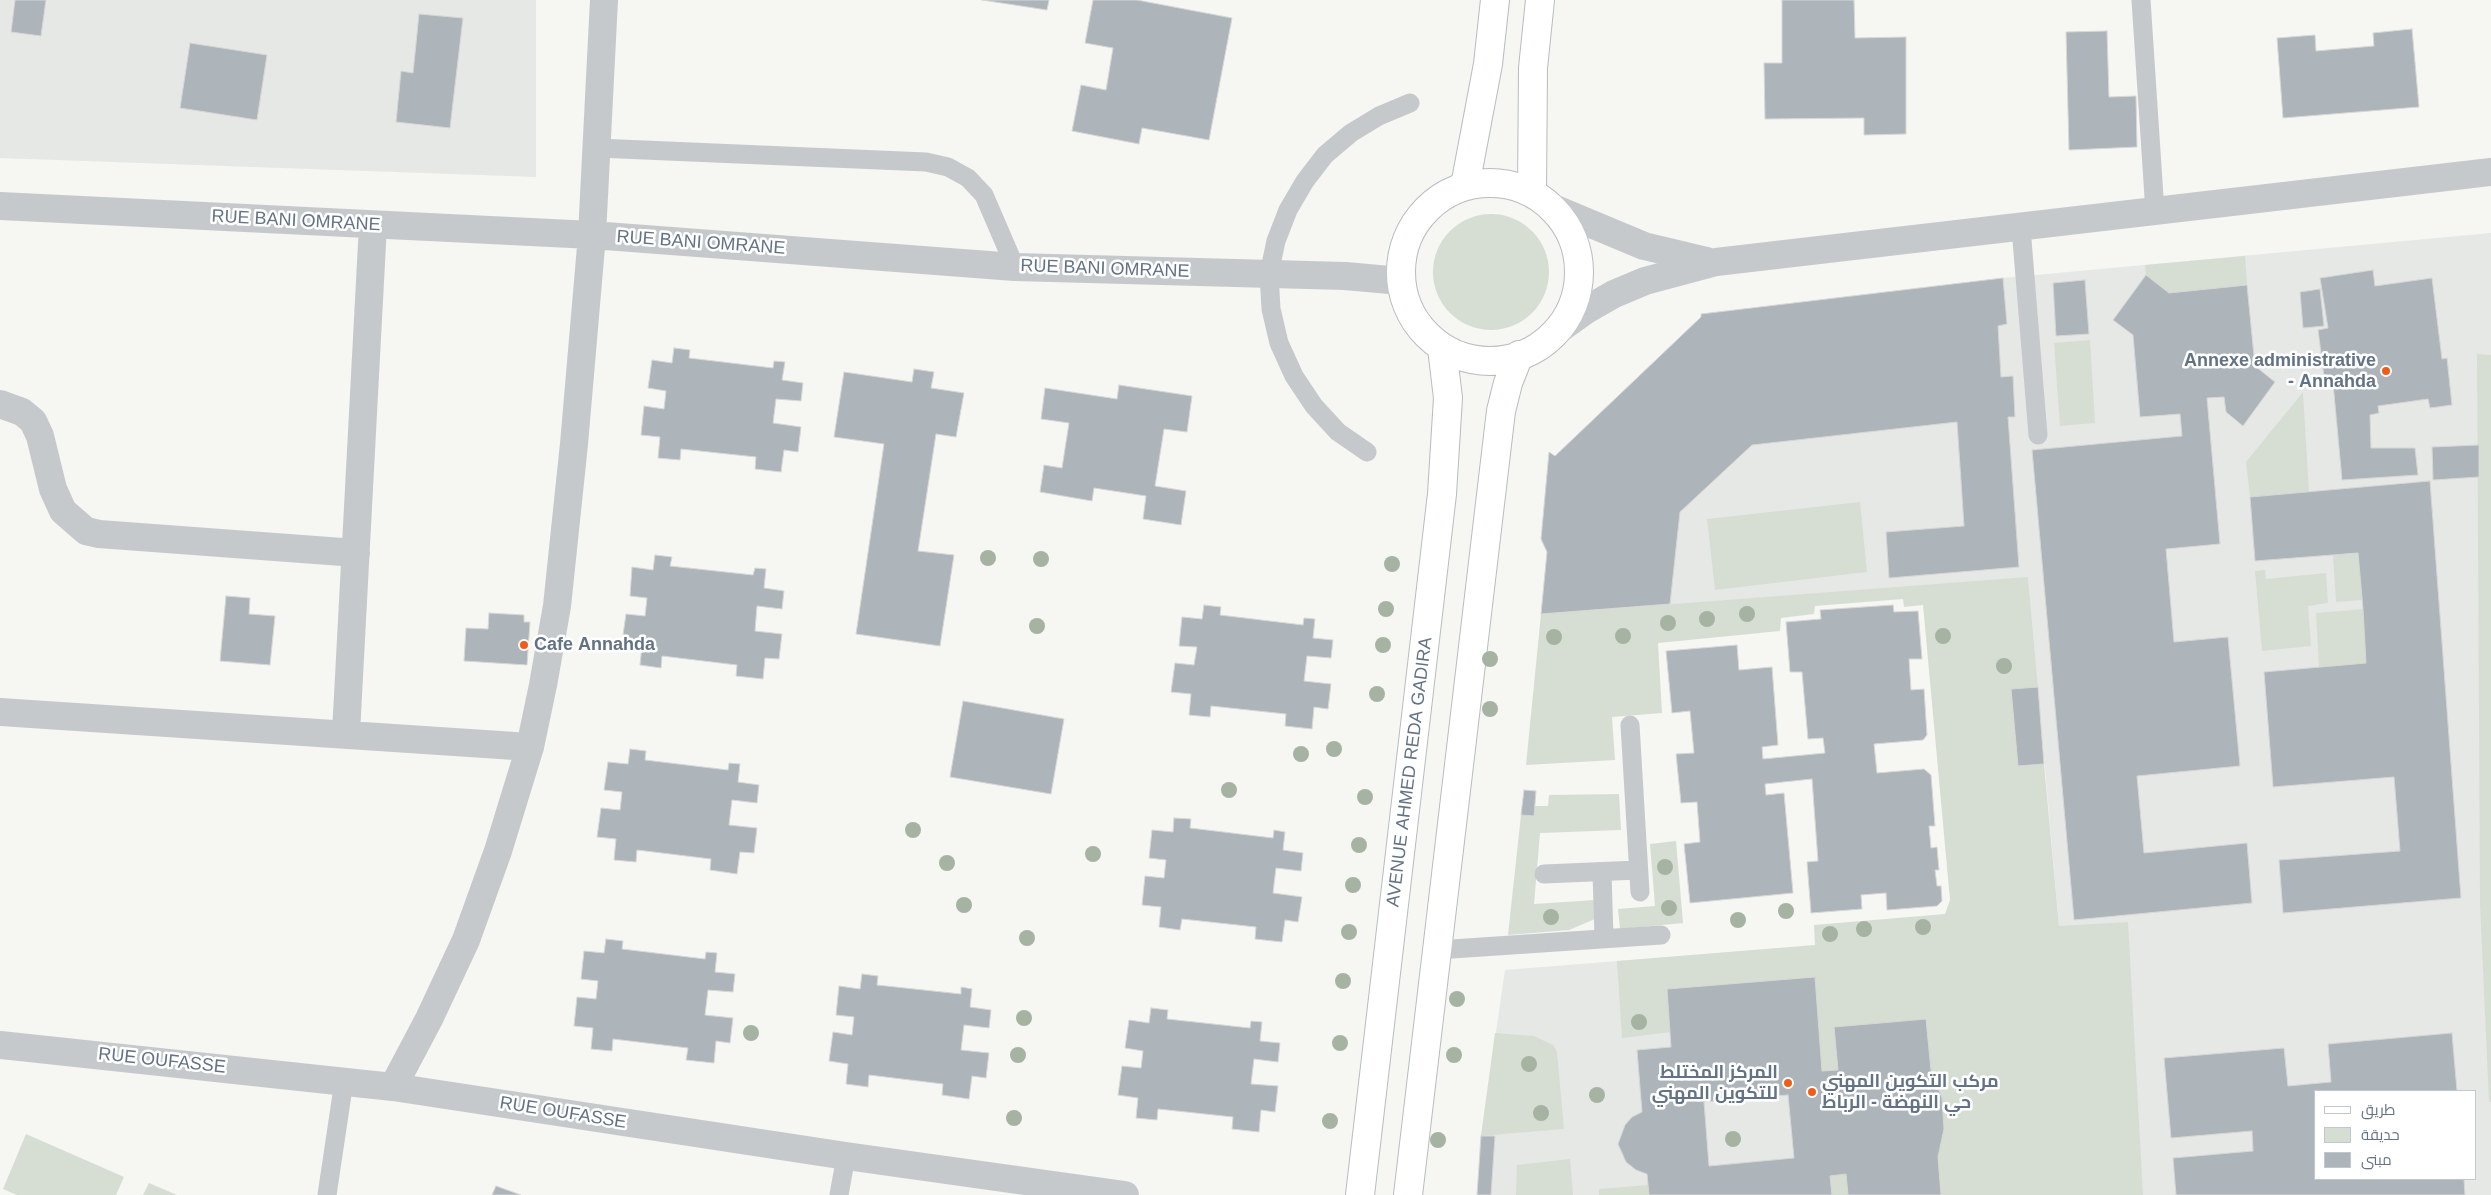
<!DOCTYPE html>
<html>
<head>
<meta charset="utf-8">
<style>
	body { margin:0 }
	#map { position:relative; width:2491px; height:1195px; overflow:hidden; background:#f6f6f2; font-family:Helvetica,Cairo,sans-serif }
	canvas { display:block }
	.legend { position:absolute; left:2314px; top:1090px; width:162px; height:90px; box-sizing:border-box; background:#fff; border:1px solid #c1c7ce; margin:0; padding:6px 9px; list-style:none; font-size:15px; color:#637385 }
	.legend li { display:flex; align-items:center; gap:10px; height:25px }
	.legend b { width:25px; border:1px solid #c1c7ce }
</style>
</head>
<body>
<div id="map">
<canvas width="2491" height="1195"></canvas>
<ul class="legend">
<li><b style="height:6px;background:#fff"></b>طريق</li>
<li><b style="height:14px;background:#d6ded3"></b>حديقة</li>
<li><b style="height:14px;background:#adb5bb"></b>مبنى</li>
</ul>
</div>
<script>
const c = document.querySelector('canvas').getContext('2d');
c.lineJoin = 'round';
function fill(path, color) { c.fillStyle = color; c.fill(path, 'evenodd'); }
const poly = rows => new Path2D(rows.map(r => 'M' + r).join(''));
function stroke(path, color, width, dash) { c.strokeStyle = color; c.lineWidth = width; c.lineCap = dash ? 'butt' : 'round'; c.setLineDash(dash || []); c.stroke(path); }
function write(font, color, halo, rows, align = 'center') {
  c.font = font + ' Helvetica,Cairo,sans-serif'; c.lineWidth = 5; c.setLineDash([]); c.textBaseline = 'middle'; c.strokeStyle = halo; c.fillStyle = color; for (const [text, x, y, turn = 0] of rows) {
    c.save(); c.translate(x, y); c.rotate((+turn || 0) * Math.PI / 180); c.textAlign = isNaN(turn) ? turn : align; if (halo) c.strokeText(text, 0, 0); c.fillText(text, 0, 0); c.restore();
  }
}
const built = poly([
	[0,0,536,0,536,177,0,158],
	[2491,233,2491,1195,1477,1195,1481,1136,1505,970,2059,926,2028,578,1541,614,1547,552,1541,539,1549,452,1555,456,1701,317,1701,314,2003,278],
	[2315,1091,2475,1091,2475,1179,2315,1179]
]);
const green = poly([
	'1433 272a58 58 0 1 1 116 0a58 58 0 1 1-116 0Z',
	[2245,256,2247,285,2169,293,2146,275,2145,265],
	[2090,340,2095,423,2060,426,2054,343],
	[2477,354,2491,355,2491,1102,2489,1102,2480,904],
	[2303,392,2309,492,2250,497,2246,462],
	[1860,502,1867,572,1715,590,1707,519],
	[2358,553,2362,600,2336,602,2333,555],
	[2265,570,2266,579,2326,573,2328,603,2308,606,2311,646,2262,651,2255,571],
	[2028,577,2038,687,2011,689,2018,766,2044,764,2059,926,2128,922,2143,1195,1941,1195,1938,1157,1944,1129,1942,1098,1931,1070,1926,1019,1834,1027,1838,1070,1822,1071,1814,977,1667,989,1671,1032,1622,1038,1617,961,1815,945,1814,925,1945,914,1950,900,1923,605,1904,607,1903,599,1815,606,1814,614,1781,618,1780,631,1658,643,1662,713,1612,717,1615,760,1526,765,1541,614],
	[2363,609,2366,663,2319,667,2316,613],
	[1619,794,1621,830,1540,833,1534,904,1595,900,1595,919,1569,930,1508,935,1521,815,1535,806,1548,806,1549,795],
	[1676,841,1683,923,1620,929,1618,909,1655,906,1650,844],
	[1495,1033,1534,1036,1553,1045,1557,1052,1564,1129,1481,1136],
	[26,1134,124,1177,116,1195,17,1195,3,1189],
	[1570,1159,1573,1195,1516,1195,1517,1165],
	[1846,1174,1848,1195,1832,1195,1830,1176],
	[149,1183,177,1195,143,1195],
	[1648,1185,1649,1195,1599,1195,1599,1189]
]);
const building = poly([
	[15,0,46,0,41,36,11,32,15,0],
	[982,0,1049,0,1047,10,982,0],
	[1093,0,1137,0,1232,18,1209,140,1142,128,1139,144,1072,131,1081,85,1106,90,1113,48,1085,43,1093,0],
	[1782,0,1854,0,1855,38,1906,37,1906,134,1864,135,1864,118,1765,119,1764,63,1782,63,1782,0],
	[419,14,463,18,450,128,396,122,401,71,413,73,419,14],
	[2412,29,2419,107,2283,118,2277,38,2315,35,2316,51,2374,46,2373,33,2412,29],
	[2107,31,2109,97,2136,96,2137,147,2069,150,2066,32,2107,31],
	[190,43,267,55,257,120,180,108,190,43],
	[2373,270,2375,286,2432,278,2442,359,2447,358,2452,405,2430,408,2428,399,2378,406,2379,413,2370,415,2371,448,2415,448,2418,475,2342,480,2333,383,2325,384,2318,330,2328,328,2320,278,2373,270],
	[2146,275,2169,293,2247,285,2255,366,2275,382,2243,426,2226,412,2224,397,2207,398,2220,544,2166,549,2174,642,2228,637,2240,766,2137,776,2144,853,2247,843,2252,903,2074,920,2032,450,2182,436,2180,414,2140,417,2133,335,2113,320,2146,275],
	[2003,278,2007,324,1998,326,2001,377,2013,376,2015,417,2008,417,2019,567,1889,578,1886,532,1964,526,1957,422,1752,445,1680,512,1670,604,1541,614,1547,552,1541,539,1549,452,1555,456,1701,317,1701,314,2003,278],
	[2085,280,2089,334,2056,336,2053,283,2085,280],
	[2320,289,2324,326,2303,328,2300,292,2320,289],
	[674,348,690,350,689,358,773,368,774,361,785,362,782,380,803,383,801,401,776,399,773,423,801,427,798,452,784,450,781,472,755,469,756,457,681,449,680,460,658,458,660,437,641,435,644,406,664,409,666,391,648,388,652,360,672,363,674,348],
	[914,369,934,372,931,388,964,393,956,437,936,434,918,551,954,555,940,646,856,634,884,444,834,437,844,372,912,382,914,369],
	[1119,385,1192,396,1187,432,1164,429,1155,486,1186,491,1181,525,1143,519,1146,496,1094,488,1092,501,1040,492,1044,465,1062,468,1069,423,1041,419,1045,388,1117,399,1119,385],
	[2479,445,2479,477,2433,480,2432,447,2479,445],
	[2430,481,2461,898,2283,913,2279,860,2400,851,2394,777,2273,787,2264,672,2366,663,2363,609,2358,553,2255,561,2250,497,2430,481],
	[655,555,672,557,670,566,753,575,755,568,766,569,764,588,784,591,782,609,757,606,755,631,782,634,779,659,765,658,763,679,736,676,737,665,662,656,661,668,640,665,642,645,622,642,626,614,645,616,647,598,630,596,632,567,653,570,655,555],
	[226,596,250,598,249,614,275,616,270,665,220,661,226,596],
	[1204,605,1221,607,1220,615,1303,625,1304,618,1315,619,1313,638,1333,640,1331,658,1307,656,1304,681,1331,684,1328,709,1314,707,1312,729,1285,726,1286,714,1211,706,1210,717,1189,715,1191,694,1171,692,1175,663,1194,665,1197,647,1179,646,1182,617,1202,619,1204,605],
	[1893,605,1894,612,1918,611,1922,659,1909,659,1911,690,1924,689,1927,735,1923,740,1874,744,1877,773,1924,769,1931,775,1935,826,1929,826,1931,848,1937,847,1939,870,1935,870,1937,886,1941,886,1942,901,1937,906,1887,910,1886,893,1861,895,1862,909,1811,913,1807,862,1818,861,1812,779,1765,784,1766,795,1784,793,1793,893,1690,903,1684,844,1700,842,1697,802,1681,803,1676,754,1694,753,1690,711,1672,713,1666,651,1737,645,1739,670,1772,667,1778,745,1762,747,1763,759,1825,753,1823,738,1808,739,1802,672,1790,672,1786,622,1821,619,1820,610,1893,605],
	[489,613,524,615,524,622,530,622,527,665,464,661,466,628,488,629,489,613],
	[2038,687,2044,764,2018,766,2011,689,2038,687],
	[963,701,1064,719,1051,794,950,777,963,701],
	[630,749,646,751,645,760,728,770,729,763,740,764,738,782,759,785,757,803,732,800,729,825,757,828,754,853,740,852,737,874,710,870,711,859,637,850,636,862,614,860,616,839,597,837,601,808,620,810,622,792,604,790,608,762,628,764,630,749],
	[1524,790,1536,791,1534,816,1521,815,1524,790],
	[1174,818,1191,819,1190,828,1273,838,1274,830,1285,832,1283,850,1303,853,1301,871,1276,868,1273,893,1302,897,1298,922,1285,920,1282,942,1255,939,1256,927,1182,919,1180,930,1159,927,1161,907,1142,905,1145,876,1164,878,1166,860,1149,858,1152,830,1173,832,1174,818],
	[606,939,623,941,622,949,705,959,706,952,717,953,715,972,735,974,733,992,708,990,705,1015,733,1018,730,1043,716,1041,714,1063,686,1060,688,1048,613,1039,612,1051,591,1049,593,1028,574,1026,577,997,596,999,598,981,581,979,584,951,604,953,606,939],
	[862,974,878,976,877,985,961,994,961,987,972,989,970,1007,991,1010,989,1028,964,1025,961,1050,989,1053,986,1078,972,1076,969,1099,942,1095,943,1084,869,1075,868,1087,846,1084,848,1064,829,1061,833,1032,852,1035,854,1017,836,1015,839,986,860,989,862,974],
	[1815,977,1822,1071,1838,1070,1834,1027,1926,1019,1931,1070,1942,1098,1944,1129,1938,1157,1941,1195,1848,1195,1846,1174,1830,1176,1832,1195,1649,1195,1647,1174,1636,1170,1626,1162,1618,1144,1625,1125,1632,1117,1642,1112,1637,1050,1671,1047,1667,989,1815,977],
	[1788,1095,1794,1158,1709,1166,1704,1102,1788,1095],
	[1151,1008,1168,1010,1167,1019,1250,1028,1251,1021,1262,1022,1260,1041,1280,1043,1278,1062,1254,1059,1251,1084,1278,1086,1275,1112,1261,1110,1259,1132,1232,1129,1233,1117,1158,1109,1157,1120,1136,1118,1138,1098,1118,1095,1122,1066,1141,1068,1143,1051,1125,1048,1129,1020,1149,1023,1151,1008],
	[2452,1033,2457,1091,2315,1091,2315,1179,2464,1179,2465,1195,2176,1195,2173,1158,2253,1151,2252,1131,2171,1138,2164,1058,2284,1048,2288,1086,2331,1082,2328,1044,2452,1033],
	[1481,1136,1495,1136,1491,1195,1477,1195,1481,1136],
	[496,1186,521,1195,492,1195,496,1186]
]);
const service = poly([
	[2141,0,2155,212],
	[597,148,926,162,948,167,968,178,984,195,1015,267],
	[2021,228,2038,435],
	[1367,452,1338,432,1314,406,1294,376,1279,343,1271,309,1269,274,1276,241,1288,210,1305,181,1325,155,1351,133,1379,116,1410,103],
	[1630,725,1640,892],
	[1602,872,1604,938],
	[1544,874,1638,870],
	[1437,950,1661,935],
	[327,1195,344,1081],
	[839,1195,846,1156]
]);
const minor = poly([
	[0,206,592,235,1015,267,1345,276,1401,281],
	[1553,208,1644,246,1707,261],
	[1558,330,1586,310,1614,294,1645,281,1716,262,2491,172],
	[0,404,22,412,33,421,40,436,53,489,63,511,86,531,99,534,356,553],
	[0,712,530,747],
	[346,733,373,225],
	[0,1045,393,1087,846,1156,1125,1195],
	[393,1087,429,1019,466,940,498,851,530,747,543,685,557,606,574,444,592,235,604,0]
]);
const secondary = poly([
	'1401 272a89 89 0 1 1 178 0a89 89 0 1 1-178 0Z',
	[1465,186,1488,64,1495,0],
	[1532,193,1533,68,1540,0],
	[1360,1195,1442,494,1448,398,1442,348],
	[1408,1195,1501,411,1508,383,1519,355]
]);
const trees = [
	[988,558],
	[1041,559],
	[1392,564],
	[1386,609],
	[1747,614],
	[1707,619],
	[1668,623],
	[1037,626],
	[1623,636],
	[1943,636],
	[1554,637],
	[1383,645],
	[1490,659],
	[2004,666],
	[1377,694],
	[1490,709],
	[1334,749],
	[1301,754],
	[1229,790],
	[1365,797],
	[913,830],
	[1359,845],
	[1093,854],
	[947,863],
	[1665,867],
	[1353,885],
	[964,905],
	[1669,908],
	[1786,911],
	[1551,917],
	[1738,920],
	[1923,927],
	[1864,929],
	[1349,932],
	[1830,934],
	[1027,938],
	[1343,981],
	[1457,999],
	[1024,1018],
	[1639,1022],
	[751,1033],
	[1340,1043],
	[1018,1055],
	[1454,1055],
	[1529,1064],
	[1597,1095],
	[1541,1113],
	[1014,1118],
	[1330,1121],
	[1733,1139],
	[1438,1140]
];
const markers = [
	[2386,371,5,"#ed5e1b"],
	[524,645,5,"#ed5e1b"],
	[1788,1083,5,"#ed5e1b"],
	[1812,1092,5,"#ed5e1b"]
];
const streetNames = [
	["RUE BANI OMRANE",296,221,3],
	["RUE BANI OMRANE",701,243,4],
	["RUE BANI OMRANE",1105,269,2],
	["AVENUE AHMED REDA GADIRA",1410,772,-83],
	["RUE OUFASSE",162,1061,6],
	["RUE OUFASSE",563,1113,9]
];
const poiNames = [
	["Annexe administrative",2376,361],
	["- Annahda",2376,382],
	["Cafe Annahda",534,645,"left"],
	["المركز المختلط",1778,1073],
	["للتكوين المهني",1778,1094],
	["مركب التكوين المهني",1822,1082,"left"],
	["حي النهضة - الرباط",1822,1103,"left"]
];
fill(built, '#e6e8e6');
fill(green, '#d6ded3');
fill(building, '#adb5bb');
stroke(building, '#d7d7d5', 1);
stroke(secondary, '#b7bcc1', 30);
stroke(service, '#c5c9cc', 19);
stroke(minor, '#c5c9cc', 28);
stroke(secondary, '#fff', 28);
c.fillStyle = '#a6b3a3';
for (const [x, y] of trees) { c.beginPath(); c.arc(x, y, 8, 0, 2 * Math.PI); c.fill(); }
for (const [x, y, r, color] of markers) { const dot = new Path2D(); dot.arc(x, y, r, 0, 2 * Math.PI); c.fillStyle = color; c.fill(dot); stroke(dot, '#fff', 2); }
write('18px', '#637385', '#fff', streetNames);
write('bold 18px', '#637385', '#fff', poiNames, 'right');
</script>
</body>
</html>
